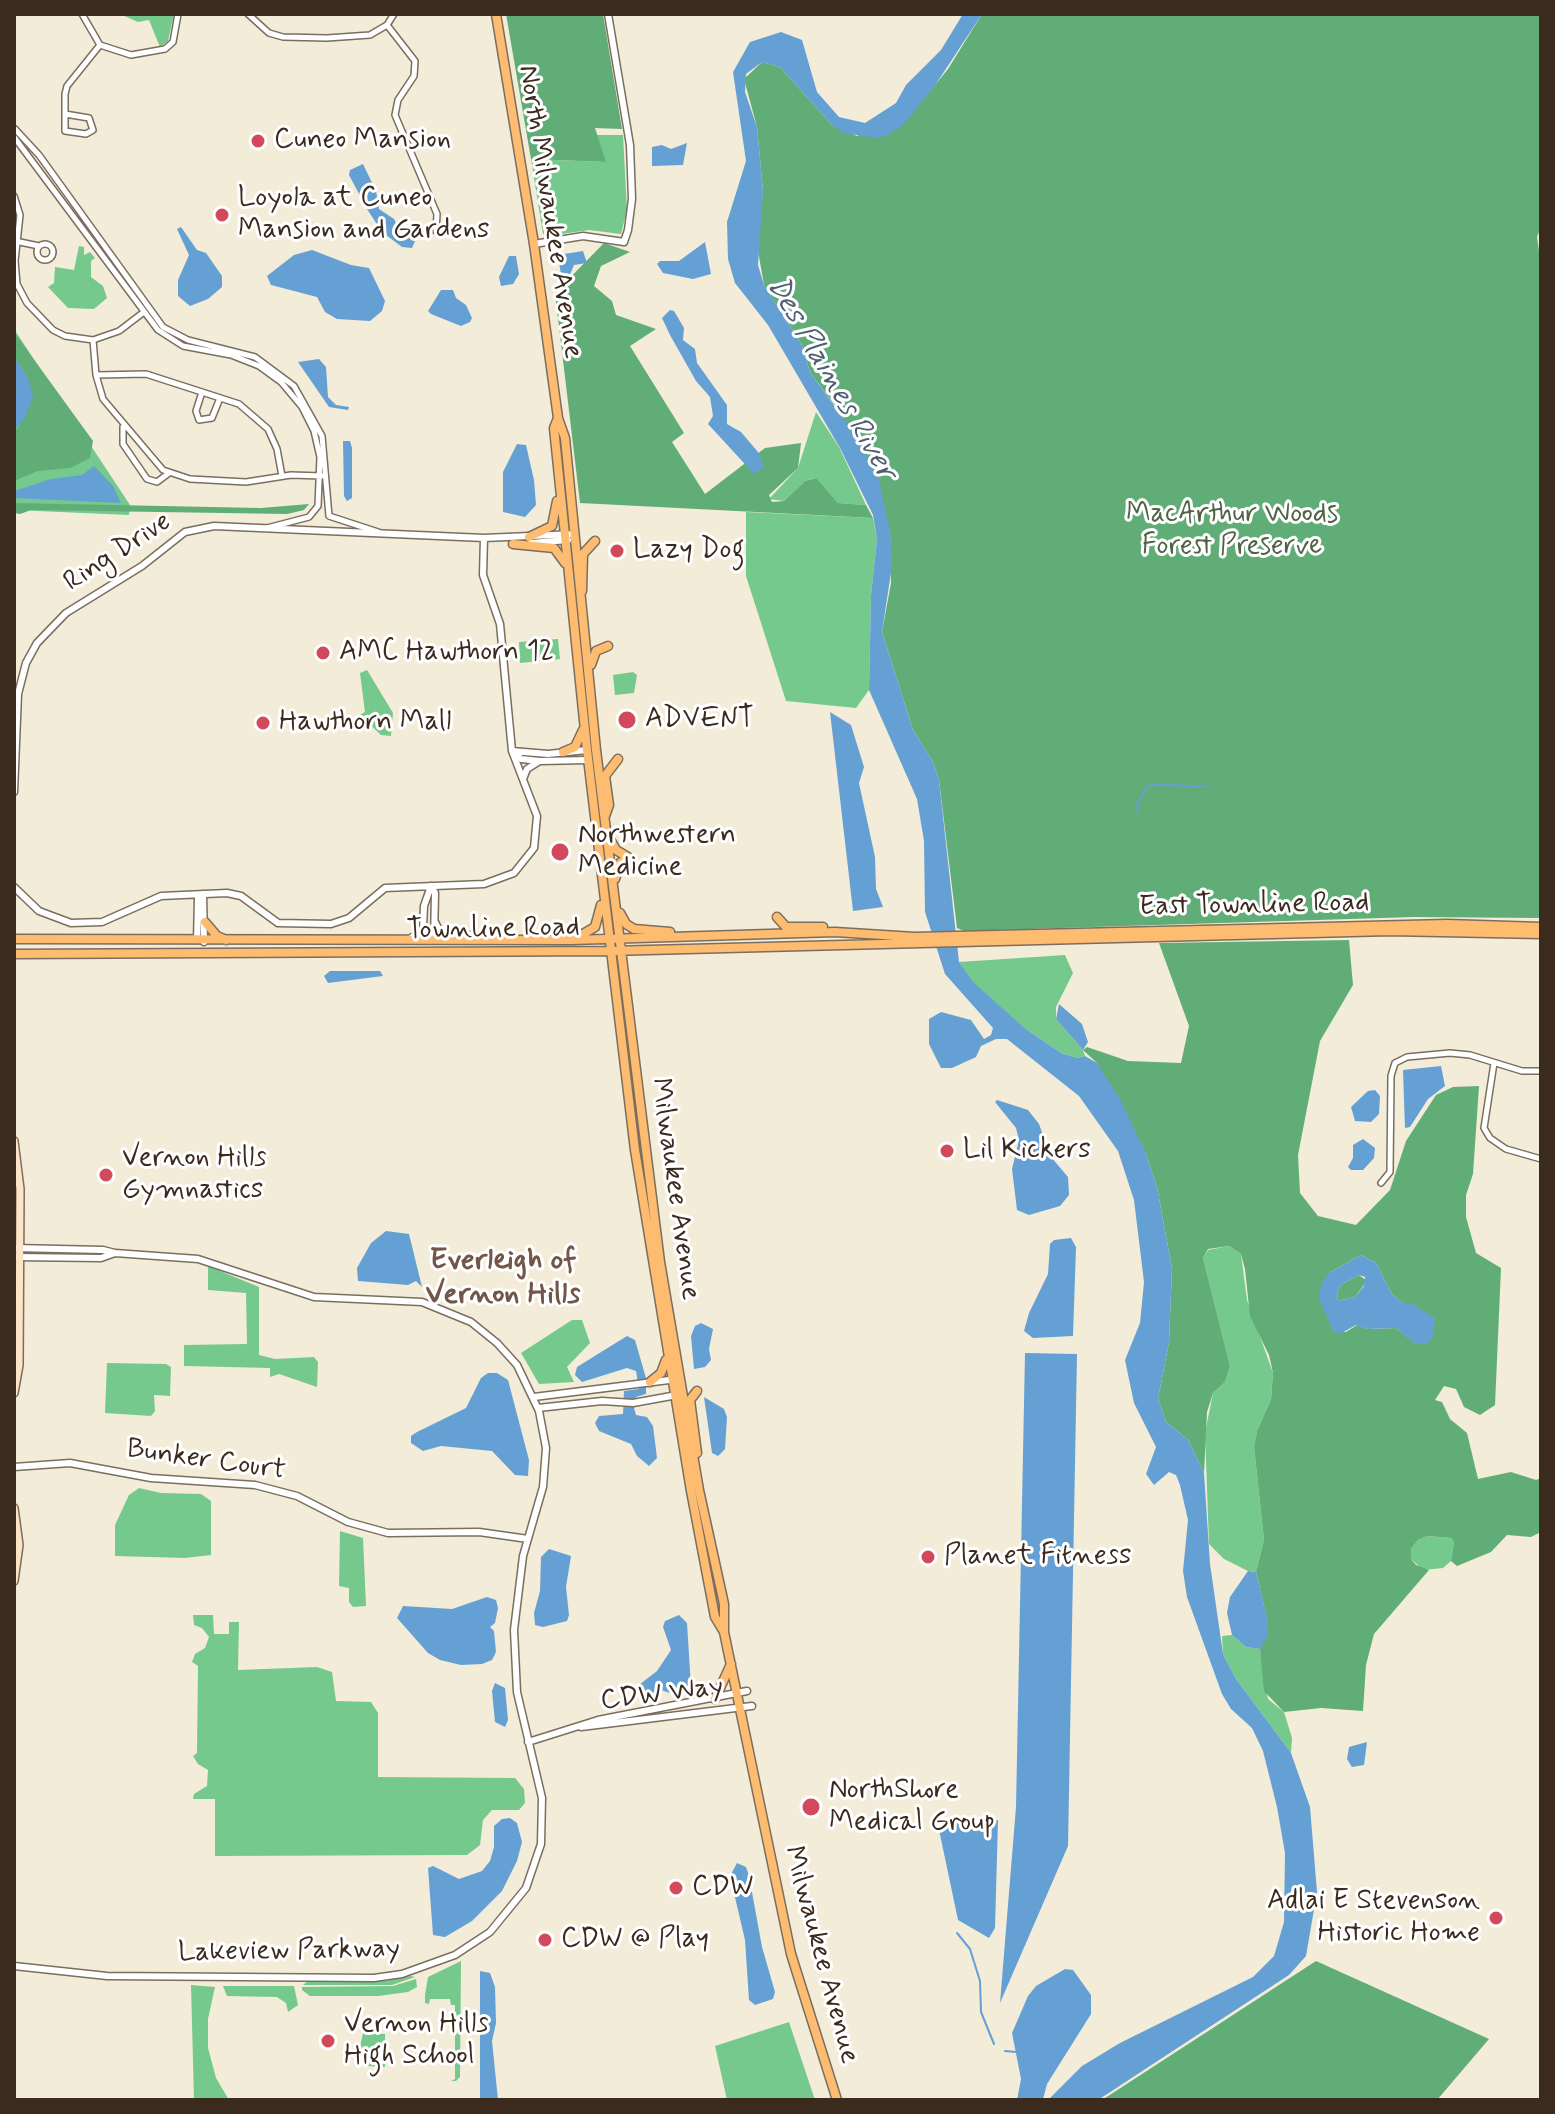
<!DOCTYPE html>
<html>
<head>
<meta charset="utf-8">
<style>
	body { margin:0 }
	#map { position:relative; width:1555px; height:2114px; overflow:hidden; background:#f3ecd8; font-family:Mynerve,sans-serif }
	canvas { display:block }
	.frame { position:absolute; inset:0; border:16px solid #3b2a1e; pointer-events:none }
</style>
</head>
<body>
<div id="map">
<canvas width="1555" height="2114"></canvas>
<div class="frame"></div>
</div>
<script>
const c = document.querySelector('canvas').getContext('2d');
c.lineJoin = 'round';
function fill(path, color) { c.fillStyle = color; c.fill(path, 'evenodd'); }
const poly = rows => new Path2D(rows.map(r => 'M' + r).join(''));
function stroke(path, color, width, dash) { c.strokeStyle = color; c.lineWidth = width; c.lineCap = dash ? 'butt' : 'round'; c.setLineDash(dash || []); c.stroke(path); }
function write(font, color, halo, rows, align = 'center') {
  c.font = font + ' Mynerve,sans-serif'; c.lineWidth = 6; c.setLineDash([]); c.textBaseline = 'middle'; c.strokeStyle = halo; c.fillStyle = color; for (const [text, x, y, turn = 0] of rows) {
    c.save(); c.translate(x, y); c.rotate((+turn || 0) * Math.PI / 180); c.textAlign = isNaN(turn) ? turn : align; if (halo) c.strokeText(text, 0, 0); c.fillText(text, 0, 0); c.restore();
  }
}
const green = poly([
	[120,14,174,14,168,41,160,47,149,20,138,22],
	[597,135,623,135,627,210,621,234,589,230,548,236,543,234,531,159,605,162],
	[79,246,84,247,84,255,90,252,95,258,91,261,91,277,103,286,107,298,94,309,68,308,48,287,54,283,55,267,74,270],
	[14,329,130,505,129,515,14,510],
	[816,412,839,447,866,505,838,503,815,478,805,481,784,501,769,499,798,468],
	[746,512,873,518,877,539,871,595,869,690,856,708,786,701,746,576],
	[558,639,560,659,520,663,519,642],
	[367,670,393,713,391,736,381,735,360,715,365,712,360,673],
	[633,672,637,675,634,693,615,695,613,675],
	[1065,955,1073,973,1056,1007,1056,1019,1083,1050,1085,1056,1077,1058,1061,1053,1026,1029,972,982,959,962],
	[1229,1246,1241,1254,1247,1300,1273,1373,1271,1399,1257,1431,1254,1447,1264,1540,1256,1572,1248,1571,1224,1559,1209,1544,1205,1433,1213,1393,1225,1382,1230,1366,1203,1258,1208,1250],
	[208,1266,259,1287,259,1355,275,1359,314,1357,318,1362,317,1387,279,1374,270,1377,270,1368,184,1366,184,1345,247,1344,246,1293,208,1290],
	[572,1320,582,1320,590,1343,567,1367,574,1382,539,1384,521,1353],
	[107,1363,166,1364,171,1367,170,1396,154,1395,155,1411,151,1416,105,1413],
	[139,1488,161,1493,201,1494,211,1501,211,1555,185,1558,115,1556,115,1525,129,1495],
	[340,1531,363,1538,366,1606,353,1607,349,1602,349,1588,339,1586],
	[1427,1536,1451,1538,1454,1542,1451,1561,1443,1568,1423,1570,1411,1559,1411,1549,1418,1540],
	[193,1615,213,1615,214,1634,229,1634,229,1622,239,1622,238,1670,317,1667,332,1672,336,1701,371,1702,378,1713,378,1777,515,1778,524,1789,525,1803,519,1810,492,1810,483,1820,480,1845,467,1855,215,1856,215,1799,193,1799,194,1794,207,1786,208,1770,198,1764,193,1756,197,1753,198,1666,192,1662,195,1654,205,1648,209,1637,202,1628,194,1625],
	[1232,1635,1246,1647,1260,1649,1268,1699,1284,1712,1292,1738,1291,1753,1236,1679,1223,1654,1222,1636],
	[461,1961,460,2077,456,2081,451,2081,455,2079,455,2005,451,2005,450,1999,430,1999,429,2004,425,2003,425,1995,428,1977],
	[411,1976,415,1977,392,1985,303,1985,308,1981,385,1981],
	[416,1979,417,1987,408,1992,378,1996,310,1996,302,1990,302,1987,393,1986],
	[191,1985,215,1987,208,2019,208,2048,216,2078,229,2100,194,2100],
	[223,1986,294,1986,298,2005,288,2012,286,2003,277,1997,227,1996],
	[789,2022,815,2100,727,2100,715,2046],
	[363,2033,385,2034,385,2067,367,2066,367,2061,358,2056]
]);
const forest = poly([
	[506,14,603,14,622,129,595,128,606,162,531,159],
	[982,14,1541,14,1541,227,1537,237,1541,264,1541,918,1414,917,964,931,957,928,939,780,933,762,913,730,882,632,891,583,890,531,840,413,810,372,801,343,764,285,757,245,763,191,757,127,744,79,762,62,780,67,832,125,857,136,922,101,948,69],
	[604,243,630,252,601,266,594,286,612,301,616,315,656,329,630,346,684,433,672,442,705,494,765,448,801,443,798,468,769,495,772,502,784,501,805,481,816,478,838,503,866,505,873,518,580,503,555,293],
	[14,332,93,441,90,458,70,468,38,471,14,481,14,431,19,427,28,378,14,357],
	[14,503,261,508,309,504,304,510,287,514,31,510,20,514,14,513],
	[1349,940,1353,985,1320,1041,1298,1155,1300,1193,1318,1216,1356,1225,1390,1190,1406,1141,1436,1095,1453,1087,1479,1086,1473,1174,1466,1195,1466,1217,1476,1253,1501,1268,1495,1405,1480,1415,1464,1407,1456,1389,1444,1386,1435,1400,1442,1402,1450,1419,1467,1433,1478,1479,1511,1472,1536,1480,1541,1478,1541,1532,1531,1537,1507,1535,1491,1552,1457,1566,1451,1561,1454,1542,1451,1538,1427,1536,1418,1540,1411,1549,1411,1559,1416,1565,1429,1570,1374,1634,1366,1665,1363,1711,1321,1708,1284,1712,1264,1691,1260,1649,1268,1623,1256,1572,1264,1540,1254,1447,1257,1431,1271,1399,1273,1373,1269,1355,1250,1316,1245,1269,1241,1254,1229,1246,1208,1249,1203,1258,1230,1366,1225,1382,1213,1393,1207,1412,1204,1473,1188,1440,1166,1422,1158,1399,1169,1342,1172,1269,1157,1187,1146,1154,1097,1063,1083,1050,1087,1047,1128,1061,1181,1063,1189,1026,1159,943],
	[1361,1255,1376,1263,1391,1293,1401,1302,1435,1319,1425,1344,1416,1344,1396,1328,1368,1329,1357,1325,1346,1332,1333,1331,1327,1314,1329,1273],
	[1359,1275,1367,1281,1355,1297,1338,1301,1337,1292,1342,1284],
	[1316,1961,1489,2039,1437,2100,1102,2100]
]);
const water = poly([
	[963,14,982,14,934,87,903,125,887,135,876,138,844,133,832,125,780,67,762,62,746,74,745,92,757,127,763,191,758,265,764,285,801,343,810,372,856,436,879,480,890,531,892,566,882,632,913,730,933,762,939,780,959,962,973,982,1026,1029,1061,1053,1077,1058,1085,1056,1097,1063,1120,1099,1146,1154,1157,1187,1172,1269,1169,1342,1158,1399,1166,1422,1188,1440,1204,1473,1210,1564,1223,1654,1236,1679,1291,1753,1310,1807,1317,1892,1306,1956,1289,1975,1098,2100,1017,2100,1021,2079,1012,2033,1028,1996,1036,1986,1065,1969,1073,1970,1091,1995,1091,2014,1047,2084,1043,2099,1048,2100,1082,2066,1120,2043,1253,1977,1274,1956,1284,1922,1285,1853,1277,1807,1263,1751,1252,1728,1231,1709,1222,1694,1187,1597,1183,1571,1188,1520,1180,1485,1176,1475,1169,1472,1154,1485,1146,1474,1156,1447,1134,1403,1125,1360,1140,1323,1144,1282,1134,1200,1118,1151,1079,1096,1007,1039,996,1039,981,1046,976,1057,952,1068,941,1068,929,1044,929,1019,941,1012,971,1020,984,1039,991,1035,993,1028,945,974,925,912,924,841,917,799,869,690,871,595,877,539,873,515,840,448,768,325,735,283,728,259,727,222,746,161,733,72,750,42,781,32,802,40,817,92,839,117,865,123,896,103,906,85,941,50],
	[687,143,683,165,652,166,652,147,662,145,671,149],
	[363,164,376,191,379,209,394,219,402,234,416,239,412,248,402,247,382,232,367,209,349,175,350,170],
	[181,227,197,250,206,253,222,276,222,287,208,299,190,306,178,296,178,280,189,255,177,229],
	[705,242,711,274,693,279,663,273,657,264,660,261,679,261],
	[312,250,351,265,369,268,385,301,382,311,370,321,337,319,325,312,317,297,271,285,267,276,294,255],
	[583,251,587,263,574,265,567,282,561,275,558,255],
	[509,256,516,256,519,274,513,284,501,286,499,277],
	[441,290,453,290,456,298,466,305,472,318,470,322,461,326,431,314,428,311],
	[670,310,674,311,684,328,683,340,695,349,697,363,727,405,727,424,741,432,758,452,764,467,754,474,708,424,713,416,710,397,696,381,670,335,662,318],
	[14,357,28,378,33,397,24,419,14,431],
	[319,359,326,367,328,397,336,405,349,407,348,410,329,407,298,362],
	[343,441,350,441,352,448,352,498,347,501,344,496],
	[517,444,526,445,534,480,536,505,525,517,503,512,503,472],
	[94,466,113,486,121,503,14,498,14,491,51,479,82,475],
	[830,712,851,725,864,767,859,783,875,857,876,889,883,907,853,911],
	[330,971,380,971,383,976,328,983,324,976],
	[1059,1004,1082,1024,1088,1042,1083,1050,1056,1019],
	[1441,1066,1445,1086,1428,1099,1410,1127,1405,1128,1403,1070],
	[1375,1090,1380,1096,1379,1114,1371,1122,1355,1121,1351,1107,1368,1091],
	[997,1100,1028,1110,1039,1124,1051,1157,1068,1177,1069,1195,1060,1206,1029,1215,1017,1210,1012,1169,1019,1140,1016,1128,995,1102],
	[1363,1139,1375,1148,1374,1158,1363,1170,1351,1170,1348,1167,1353,1158,1353,1145],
	[386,1231,409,1234,422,1287,416,1281,408,1285,358,1281,357,1268,371,1243],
	[1071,1238,1076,1247,1073,1336,1033,1338,1024,1331,1029,1313,1048,1274,1050,1244,1054,1240],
	[1361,1255,1376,1263,1391,1293,1401,1302,1413,1304,1435,1319,1433,1337,1426,1344,1415,1344,1396,1328,1368,1329,1356,1325,1340,1334,1333,1331,1319,1298,1321,1285,1329,1273],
	[1359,1275,1365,1277,1364,1286,1355,1297,1338,1301,1337,1292,1342,1284],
	[701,1323,713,1329,709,1349,711,1360,705,1367,694,1369,691,1336,695,1326],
	[627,1336,635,1340,646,1378,646,1394,636,1397,634,1408,636,1415,647,1417,653,1426,657,1458,649,1466,637,1456,631,1444,599,1431,595,1423,599,1416,623,1414,624,1391,639,1389,636,1371,627,1368,582,1382,575,1375,577,1367],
	[1025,1353,1077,1354,1068,1846,1000,2003,1016,1807],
	[488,1373,497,1373,508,1380,529,1460,528,1476,515,1475,492,1451,441,1446,423,1451,411,1443,411,1436,417,1432,466,1408,481,1378],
	[704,1397,724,1409,727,1417,725,1449,718,1456,712,1453],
	[549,1549,571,1556,566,1587,569,1615,567,1621,543,1627,535,1625,534,1613,540,1591,541,1557],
	[1248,1571,1256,1572,1268,1622,1268,1635,1260,1649,1246,1647,1232,1635,1227,1613,1230,1597],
	[487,1597,496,1600,498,1608,495,1623,490,1627,494,1631,496,1652,492,1660,482,1664,461,1665,440,1660,428,1653,397,1618,403,1606,452,1609],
	[679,1615,687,1623,691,1687,679,1696,661,1690,641,1697,636,1694,635,1688,657,1671,671,1650,663,1627,665,1621],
	[495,1683,505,1688,508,1720,505,1727,495,1722,492,1691],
	[1367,1742,1364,1765,1352,1767,1347,1759,1349,1747],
	[510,1818,517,1823,522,1842,517,1861,502,1891,472,1921,445,1937,433,1935,428,1868,433,1866,459,1879,482,1871,490,1861,494,1847,494,1826,502,1819],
	[998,1820,995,1928,989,1938,958,1920,938,1825,940,1821],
	[737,1863,746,1867,749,1876,762,1947,775,1992,773,1999,755,2005,749,2000,745,1940,730,1876],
	[480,1971,490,1973,495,1987,496,2023,492,2041,498,2100,480,2100]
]);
const stream = poly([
	[1138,813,1137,806,1146,787,1157,784,1206,787],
	[957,1933,970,1949,980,1981,981,2012,994,2044],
	[1005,2051,1016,2052]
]);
const minor = poly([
	[82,14,100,45,131,55,165,49,173,42,178,14],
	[248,14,269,33,283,37,327,38,370,35,387,25,394,14],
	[387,25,415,61,414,76,398,100,395,115,437,214,436,231],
	[65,114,89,118,93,130,86,134,65,131,65,94,67,86,100,45],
	[14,128,39,155,163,327,188,340,255,357,294,386,322,436,329,516,378,532],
	[14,137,158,330,183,346,231,355,259,366,281,382,302,407,314,431,320,457,318,506,309,517,267,528],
	[14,196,20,215,15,261,17,284,27,303,53,330,65,336,93,340,119,331,144,312],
	[15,241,39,246],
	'37 252a8 8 0 1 1 16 0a8 8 0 1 1-16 0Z',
	[93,340,96,375,103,399,163,470,190,479,246,482,291,475,322,476],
	[96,375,146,374,239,404,268,429,277,449,282,476],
	[202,392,196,411,199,420,212,418,220,398],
	[123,427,123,444,147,479,157,482,169,473],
	[1494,1063,1484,1128,1490,1138,1506,1149,1541,1159],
	[1381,1183,1390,1172,1391,1076,1395,1063,1407,1057,1450,1053,1470,1055,1522,1071,1541,1071]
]);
const tertiary = poly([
	[534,244,583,236,624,242,628,230,632,199,630,145,608,14],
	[531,543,568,540],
	[512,751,548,754,587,750],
	[515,753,521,759,540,761,588,760],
	[523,779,527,769,538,762],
	[14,792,18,694,26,663,37,643,66,613,142,566,185,532,214,526,484,538,575,534],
	[431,886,435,893,434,940],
	[14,887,39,911,71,923,102,922,161,896,227,893,241,896,278,923,331,924,349,918,385,888,484,884,514,873,534,848,537,816,512,751,500,624,483,575,484,538],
	[203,894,204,942],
	[435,922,439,930,448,935,497,935,508,938],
	[411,938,423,929,424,906,431,886],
	[197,940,198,898,203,894],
	[14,1248,103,1250,115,1253,101,1258,14,1257],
	[534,1397,677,1379],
	[538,1408,602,1401,633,1403,677,1395],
	[14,1467,70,1463,151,1478,255,1485,297,1496,348,1522,388,1533,479,1532,528,1539],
	[581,1727,752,1706],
	[528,1742,598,1720,747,1691],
	[14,1966,107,1976,374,1978,402,1974,455,1955,490,1932,526,1888,541,1844,542,1798,517,1692,514,1630,523,1556,543,1487,546,1448,539,1411,517,1365,497,1343,471,1322,422,1302,314,1297,198,1259,115,1253]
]);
const secondary = poly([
	[14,1141,20,1189,19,1365,14,1393],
	[14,1508,19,1545,14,1581]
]);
const primary = poly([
	[496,14,534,244,558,418,565,438,596,750,660,1262,699,1490,724,1604,724,1632,791,1954,837,2100],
	[558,418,554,428,587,750,635,1150,691,1491,715,1617,724,1632],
	[529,537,552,526,557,501],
	[513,544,554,548,565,563],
	[582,591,583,554,595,541],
	[591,665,596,651,608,646],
	[563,752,575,747,583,730],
	[605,816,609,805,605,776,618,759],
	[611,841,616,850,628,857,620,863,615,879],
	[620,913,626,924,634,929,670,932],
	[777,917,786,927,823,927],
	[205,922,217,936,226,940],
	[576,938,595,927,601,905],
	[14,939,572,940,835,932,915,937,1447,924,1541,927],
	[14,954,609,951,1390,931,1541,934],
	[650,1382,661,1373,666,1360],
	[697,1453,690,1400,697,1391],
	[715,1699,731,1664]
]);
const markers = [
	[258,141,8,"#d1495b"],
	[222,215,8,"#d1495b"],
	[617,551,8,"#d1495b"],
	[323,653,8,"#d1495b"],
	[627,720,10,"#d1495b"],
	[263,723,8,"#d1495b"],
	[560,852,10,"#d1495b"],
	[947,1151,8,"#d1495b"],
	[106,1175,8,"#d1495b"],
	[928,1557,8,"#d1495b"],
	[811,1807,10,"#d1495b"],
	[676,1888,8,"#d1495b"],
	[1496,1918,8,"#d1495b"],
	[545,1940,8,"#d1495b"],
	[328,2041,8,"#d1495b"]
];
const poiNames = [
	["Cuneo Mansion",274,141],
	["Loyola at Cuneo",238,199],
	["Mansion and Gardens",238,231],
	["Lazy Dog",633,551],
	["AMC Hawthorn 12",339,653],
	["ADVENT",645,720],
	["Hawthorn Mall",279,723],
	["Northwestern",578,836],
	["Medicine",578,868],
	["Lil Kickers",963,1151],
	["Vernon Hills",122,1159],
	["Gymnastics",122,1191],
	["Planet Fitness",944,1557],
	["NorthShore",829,1791],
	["Medical Group",829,1823],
	["CDW",692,1888],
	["Adlai E Stevenson",1480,1902,"right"],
	["Historic Home",1480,1934,"right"],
	["CDW @ Play",561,1940],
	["Vernon Hills",344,2025],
	["High School",344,2057]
];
const streetNames = [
	["North Milwaukee Avenue",549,212,81],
	["Ring Drive",118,553,-33],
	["East Townline Road",1254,906,-1],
	["Townline Road",493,930,-1],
	["Milwaukee Avenue",674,1189,82],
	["Bunker Court",206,1461,8],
	["CDW Way",662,1695,-7],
	["Lakeview Parkway",289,1952,-1],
	["Milwaukee Avenue",820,1955,75]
];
const parkNames = [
	["MacArthur Woods",1232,515],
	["Forest Preserve",1232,547]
];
const waterNames = [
	["Des Plaines River",830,379,60]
];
const neighbourhoodNames = [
	["Everleigh of",503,1262],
	["Vernon Hills",503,1296]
];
fill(green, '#76c98c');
fill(forest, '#60ad78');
fill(water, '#64a0d4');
stroke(stream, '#64a0d4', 2);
stroke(minor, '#7b6e5f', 8);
stroke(tertiary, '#7b6e5f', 9);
stroke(secondary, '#7b6e5f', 10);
stroke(primary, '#7b6e5f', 11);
stroke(minor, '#fff', 5);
stroke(tertiary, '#fff', 6);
stroke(secondary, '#fee4c6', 7);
stroke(primary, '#fdbc70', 8);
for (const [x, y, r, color] of markers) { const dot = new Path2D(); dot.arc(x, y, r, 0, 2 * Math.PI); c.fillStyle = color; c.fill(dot); stroke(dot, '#fff', 3); }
write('28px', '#3b2a1e', '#fff', poiNames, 'left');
write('28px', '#3b2a1e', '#fff', streetNames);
write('28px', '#506244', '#fff', parkNames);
write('italic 30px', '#4d5f70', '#fff', waterNames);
write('bold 30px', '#725649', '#fff', neighbourhoodNames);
</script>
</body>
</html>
